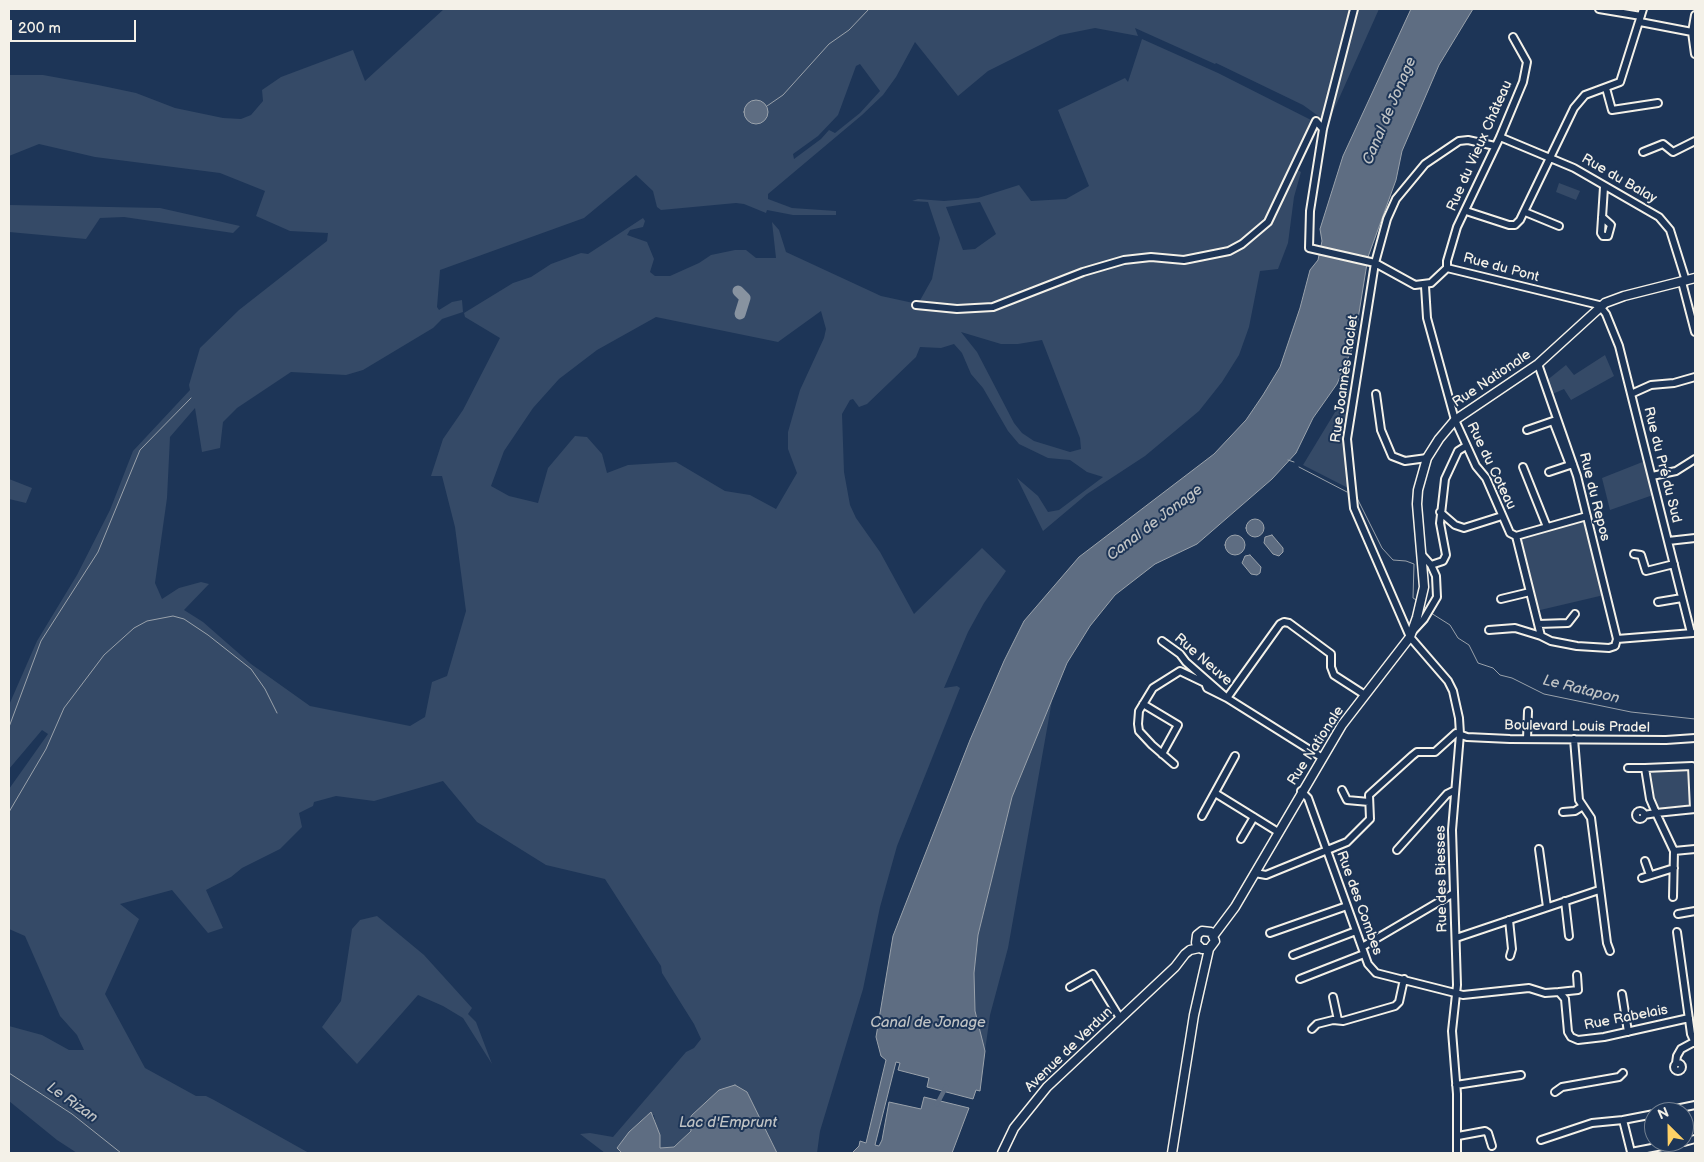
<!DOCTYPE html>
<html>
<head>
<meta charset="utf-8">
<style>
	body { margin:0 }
	#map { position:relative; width:1704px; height:1162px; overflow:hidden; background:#1d3557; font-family:"Balsamiq Sans",sans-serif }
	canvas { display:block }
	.frame { position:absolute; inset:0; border:10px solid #f4f1e8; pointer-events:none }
	.north { position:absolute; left:1644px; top:1102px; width:50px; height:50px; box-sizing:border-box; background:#1d3557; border:1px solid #738091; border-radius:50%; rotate:337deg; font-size:14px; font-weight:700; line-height:20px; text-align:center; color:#f4f1e8 }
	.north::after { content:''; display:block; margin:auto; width:18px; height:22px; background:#ffd166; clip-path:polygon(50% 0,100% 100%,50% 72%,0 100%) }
	.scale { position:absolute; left:10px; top:20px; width:126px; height:22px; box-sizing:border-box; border:2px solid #f4f1e8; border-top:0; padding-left:6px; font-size:15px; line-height:18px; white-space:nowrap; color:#f4f1e8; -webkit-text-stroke:4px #1d3557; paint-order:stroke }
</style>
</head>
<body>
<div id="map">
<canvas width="1704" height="1162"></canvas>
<div class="frame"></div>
<div class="north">N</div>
<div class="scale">200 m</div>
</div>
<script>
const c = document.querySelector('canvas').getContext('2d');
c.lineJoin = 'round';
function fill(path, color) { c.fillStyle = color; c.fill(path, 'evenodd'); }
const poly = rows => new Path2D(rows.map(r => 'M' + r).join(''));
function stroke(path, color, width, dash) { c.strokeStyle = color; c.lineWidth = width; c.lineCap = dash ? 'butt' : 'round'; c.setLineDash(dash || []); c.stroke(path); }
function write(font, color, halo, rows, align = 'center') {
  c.font = font + ' "Balsamiq Sans",sans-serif'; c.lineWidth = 4; c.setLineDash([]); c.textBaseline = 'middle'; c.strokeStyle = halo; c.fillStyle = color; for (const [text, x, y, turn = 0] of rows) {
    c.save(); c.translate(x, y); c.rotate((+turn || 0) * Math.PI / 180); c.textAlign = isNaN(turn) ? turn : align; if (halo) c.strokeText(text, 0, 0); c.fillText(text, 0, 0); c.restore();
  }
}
const green = poly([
	[444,9,1379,9,1328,123,1303,105,1216,63,1215,64,1135,28,1138,36,1095,28,1060,35,988,71,958,96,915,42,896,77,883,95,862,115,768,194,768,199,792,208,836,211,836,215,793,215,767,210,766,213,744,204,736,203,661,210,657,207,653,191,636,175,584,218,440,270,437,307,439,310,452,302,462,300,463,312,442,319,433,328,363,370,346,375,291,372,237,408,223,422,220,448,202,452,195,408,170,437,167,498,155,583,162,599,179,588,201,582,209,584,184,610,203,622,251,664,310,706,410,726,425,717,432,682,447,676,466,611,455,527,442,476,431,476,443,439,463,410,500,338,465,317,464,313,513,283,531,277,551,264,581,253,588,254,643,218,645,221,643,227,630,230,627,235,647,242,654,259,650,272,655,276,670,276,699,263,711,255,735,250,746,250,756,258,776,258,772,222,779,230,786,252,881,296,918,304,932,279,940,238,928,202,912,201,918,199,944,201,978,198,1019,185,1031,201,1066,199,1089,186,1058,110,1125,78,1128,82,1142,39,1218,73,1313,121,1291,166,1301,172,1294,197,1288,243,1278,269,1260,271,1249,327,1239,355,1222,382,1199,411,1145,456,1087,494,1043,531,1017,478,1038,496,1048,512,1059,510,1103,477,1087,472,1070,460,1048,458,1019,444,1008,431,983,388,971,374,962,353,954,344,941,348,920,347,916,357,867,404,859,407,853,399,850,400,842,414,844,472,850,505,856,518,880,552,914,614,982,548,1006,571,984,603,968,632,944,688,957,686,960,688,897,846,880,907,863,989,820,1131,817,1153,777,1153,747,1092,690,1118,691,1130,674,1147,660,1148,654,1115,647,1115,629,1132,617,1148,622,1153,605,1153,580,1134,590,1133,613,1137,686,1052,694,1048,701,1039,694,1024,662,973,661,966,605,879,546,865,477,822,443,781,374,801,336,796,314,802,313,806,299,813,302,827,280,849,242,868,231,877,206,890,223,928,208,933,172,890,120,904,139,919,105,994,145,1068,196,1096,206,1096,214,1100,309,1153,77,1153,57,1140,9,1101,9,1026,42,1035,69,1050,84,1050,77,1035,60,1016,25,936,9,929,9,789,48,734,42,730,9,769,9,705,37,641,77,575,110,510,133,451,190,390,189,385,200,348,239,310,327,241,328,233,290,231,256,216,265,191,220,173,95,157,39,144,9,156,9,75,43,75,98,85,136,93,175,108,223,118,241,119,251,115,263,101,262,90,281,77,353,50,365,81],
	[860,64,880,91,860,113,835,133,829,130,821,139,794,159,793,154,818,136,838,115,856,66],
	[980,202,996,234,975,249,963,250,946,207],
	[821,311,826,329,824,338,800,390,788,432,788,449,797,473,776,509,750,495,725,491,676,462,628,465,607,473,602,454,587,437,575,436,548,468,538,503,509,496,491,486,504,451,533,408,559,379,597,350,656,317,778,342],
	[961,332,1001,344,1018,344,1042,340,1080,438,1081,449,1070,452,1034,441,1022,433,1014,423,977,352],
	[1559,183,1580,191,1576,200,1556,192],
	[9,205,160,208,240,226,233,233,124,217,100,218,86,239,9,232],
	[1605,355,1614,376,1571,400,1564,389,1550,395,1546,381,1566,365,1574,375],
	[1349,389,1351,391,1344,436,1350,489,1303,465],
	[1645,461,1653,495,1610,510,1602,478],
	[9,479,32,488,26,503,9,499],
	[1583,519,1587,521,1604,595,1536,611,1519,538],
	[1053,695,1008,948,990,1015,985,1051,975,1011,974,973,978,935,1012,797],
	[1688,768,1691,773,1691,806,1678,809,1678,806,1669,807,1669,809,1656,809,1648,773,1652,769],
	[377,916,424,955,472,1008,468,1014,476,1022,492,1064,463,1018,443,1006,418,995,357,1064,322,1027,341,1001,352,929,360,920]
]);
const water = poly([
	[1411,9,1473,9,1439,65,1402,151,1396,180,1368,257,1354,344,1337,384,1313,418,1296,453,1272,479,1197,544,1155,564,1115,595,1090,626,1067,663,1012,797,978,935,974,973,975,1011,985,1051,980,1091,976,1090,973,1099,927,1087,929,1078,898,1070,900,1063,896,1062,875,1145,879,1146,882,1140,889,1102,921,1109,924,1097,969,1108,952,1153,852,1153,859,1146,860,1141,866,1143,886,1060,881,1056,876,1037,893,936,970,740,1004,661,1024,621,1079,557,1214,454,1246,420,1263,395,1280,367,1300,308,1310,270,1318,260,1322,241,1320,229,1343,156,1411,9],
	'744 112a12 12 0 1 1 24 0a12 12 0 1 1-24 0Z',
	'1246 528a9 9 0 1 1 18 0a9 9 0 1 1-18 0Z',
	[1272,535,1283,548,1283,552,1279,556,1273,554,1264,543,1265,537,1272,535],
	'1225 545a10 10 0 1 1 20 0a10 10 0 1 1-20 0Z',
	[1250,555,1261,567,1260,573,1257,575,1251,574,1242,563,1245,556,1250,555],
	[735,1085,747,1092,777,1153,622,1153,617,1148,629,1132,651,1112,660,1135,660,1148,674,1147,691,1131,690,1118,692,1115,719,1090,735,1085]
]);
const stream = poly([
	[767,106,783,95,829,44,849,30,869,9],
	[1288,460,1294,462],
	[1299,467,1347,492],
	[1356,496,1382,548,1393,560,1406,561,1414,564,1413,598,1418,601],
	[1431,613,1450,625,1458,638,1469,645,1478,663,1493,668,1500,675,1512,678,1544,694,1631,712,1695,719],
	[9,727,41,641,98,552,140,450,191,398],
	[9,812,46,749,64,708,104,655,134,628,147,621,173,616,184,619,208,635,251,669,265,689,277,713],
	[9,1073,72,1114,121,1153]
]);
const canal = poly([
	[937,1104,946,1087]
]);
const taxiway = poly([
	[738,291,745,298,740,314]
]);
const minor = poly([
	[1354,9,1323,129,1310,211,1309,248,1375,263,1415,285,1431,283,1447,268,1599,305,1606,314,1619,346,1691,633],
	[1599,9,1641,16],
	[1640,22,1692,32,1695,54],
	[1692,32,1695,15],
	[1606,88,1612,110,1658,103],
	[1500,137,1574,168,1659,217,1670,230,1686,281],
	[1643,152,1663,144,1673,152,1695,141],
	[1466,211,1509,225,1515,225,1520,220,1574,108,1585,95,1620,82,1643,9],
	[1525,212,1559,226],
	[1602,217,1611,225,1608,236,1603,236,1601,233,1604,187,1604,186],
	[1447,268,1447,261,1457,227,1500,137,1523,82,1527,62,1513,37],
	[1682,282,1695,332],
	[1425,286,1427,318,1455,420,1476,466,1486,478,1510,533,1516,536],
	[916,305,957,309,993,307,1083,272,1124,260,1151,257,1184,260,1229,251,1242,244,1268,222,1316,121,1323,129],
	[1538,364,1577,476,1617,639],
	[1376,394,1381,430,1392,456,1405,461,1427,458],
	[1631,394,1651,385,1674,383,1695,377],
	[1553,421,1570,465],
	[1527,430,1556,420],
	[1523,467,1547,527],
	[1549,472,1573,464],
	[1652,476,1676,471,1695,459],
	[1440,512,1455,525,1464,528,1502,516],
	[1516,536,1587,516],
	[1668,541,1695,538],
	[1634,554,1641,555,1646,571,1674,564],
	[1431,565,1443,561,1446,555,1440,523,1445,479,1458,451,1466,446],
	[1501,599,1530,592],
	[1658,602,1682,598],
	[1538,624,1568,623,1575,614],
	[1489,630,1515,628,1541,636,1516,536],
	[1412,632,1424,619,1437,597,1436,576,1431,565,1423,556],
	[1541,636,1551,641,1577,646,1609,648,1615,646,1617,639],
	[1617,639,1693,633],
	[1162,641,1180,654,1186,662,1227,698,1321,757],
	[1143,704,1178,725,1162,754],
	[1527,739,1528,711],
	[1574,739,1579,800,1591,818,1607,943,1610,951],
	[1174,764,1152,745,1139,731,1138,724,1139,711,1153,688,1180,671,1205,683,1207,688,1227,698,1280,624,1284,622,1289,623,1331,654,1331,667,1334,675,1365,695],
	[1628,768,1645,768],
	[1342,790,1347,800,1369,802],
	[1301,791,1308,798,1368,964,1376,973,1463,995,1529,988,1545,993,1559,992,1565,999,1568,1032,1571,1037,1578,1040,1604,1037,1689,1018],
	[1215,793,1278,832],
	'1636 815a4 4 0 1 1 8 0a4 4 0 1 1-8 0Z',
	[1563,812,1575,811,1583,806],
	[1644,815,1656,813,1650,799,1645,768,1692,766,1694,809],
	[1202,816,1235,756],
	[1241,839,1254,817],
	[1539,849,1547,907],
	[1397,850,1447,794,1455,790],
	[1674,851,1695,849],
	[1645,861,1650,875],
	[1255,873,1266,875,1347,842,1370,819,1369,795,1412,756,1417,752,1435,752,1456,733,1467,737,1510,739,1666,740,1695,738],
	[1642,878,1674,868],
	[1673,897,1674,851,1656,813,1695,809],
	[1565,901,1569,936],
	[1678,914,1695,911],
	[1509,920,1512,949,1510,956],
	[1677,932,1691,1034,1695,1043],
	[1270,933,1347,906],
	[1456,938,1599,890],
	[1362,947,1454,893],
	[1293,955,1356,931],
	[1300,979,1364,954],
	[1070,987,1093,974,1120,1018],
	[1559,992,1578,990,1577,975],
	[1622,994,1628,1032],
	[1333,997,1338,1020],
	[1312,1029,1317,1024,1333,1020,1343,1021,1395,1006,1399,1002,1404,979],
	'1674 1067a4 4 0 1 1 8 0a4 4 0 1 1-8 0Z',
	[1676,1063,1677,1056,1681,1049,1694,1042],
	[1456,1085,1521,1075],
	[1555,1092,1562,1087,1619,1077,1623,1073],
	[1661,1112,1695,1105],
	[1654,1114,1623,1120,1631,1152,1683,1142],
	[1458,1136,1485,1131,1488,1133,1492,1146],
	[1541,1140,1592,1123,1623,1120],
	[1684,1142,1695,1139],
	[1457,1153,1457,1094,1452,1031,1457,985,1452,830,1460,734,1459,718,1453,691,1448,681,1410,637,1354,508,1347,439,1375,263,1387,219,1396,199,1425,164,1459,141,1468,140,1495,146]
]);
const major = poly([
	[1214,935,1235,907,1342,725,1410,637,1417,617,1424,587,1417,504,1418,490,1427,458,1439,439,1455,420,1538,364,1605,303,1624,296,1695,278],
	[1002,1153,1014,1128,1047,1087,1175,967,1185,954,1190,950,1199,948],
	[1172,1153,1194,1015,1209,949,1215,941,1211,932,1202,931,1197,935,1196,943,1202,949,1209,949]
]);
const streetNames = [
	["Rue du Vieux Château",1480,146,-66],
	["Rue du Balay",1619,179,30],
	["Rue du Pont",1501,268,15],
	["Rue Joannès Raclet",1345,379,-82],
	["Rue Nationale",1492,379,-34],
	["Rue du Pré du Sud",1662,465,76],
	["Rue du Coteau",1491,466,64],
	["Rue du Repos",1594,497,76],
	["Rue Neuve",1203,660,41],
	["Boulevard Louis Pradel",1577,727,1],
	["Rue Nationale",1316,746,-57],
	["Rue des Biesses",1442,879,-91],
	["Rue des Combes",1359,903,70],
	["Rue Rabelais",1626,1018,-11],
	["Avenue de Verdun",1069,1050,-44]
];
const waterNames = [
	["Canal de Jonage",1390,111,-67],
	["Canal de Jonage",1155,523,-37],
	["Le Ratapon",1581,690,14],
	["Canal de Jonage",928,1023],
	["Le Rizan",72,1103,35],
	["Lac d'Emprunt",728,1123]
];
fill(green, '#354a67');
fill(water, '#5e6d82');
stroke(water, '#9aa2ab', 1);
stroke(stream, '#9aa2ab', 1);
stroke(canal, '#5e6d82', 4.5);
stroke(taxiway, '#8893a0', 11);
stroke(minor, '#f4f1e8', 10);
stroke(major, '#f4f1e8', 11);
stroke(minor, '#1d3557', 6);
stroke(major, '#1d3557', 8);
write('14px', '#f4f1e8', '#1d3557', streetNames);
write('italic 15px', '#c0c3c4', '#1d3557', waterNames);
</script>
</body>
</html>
